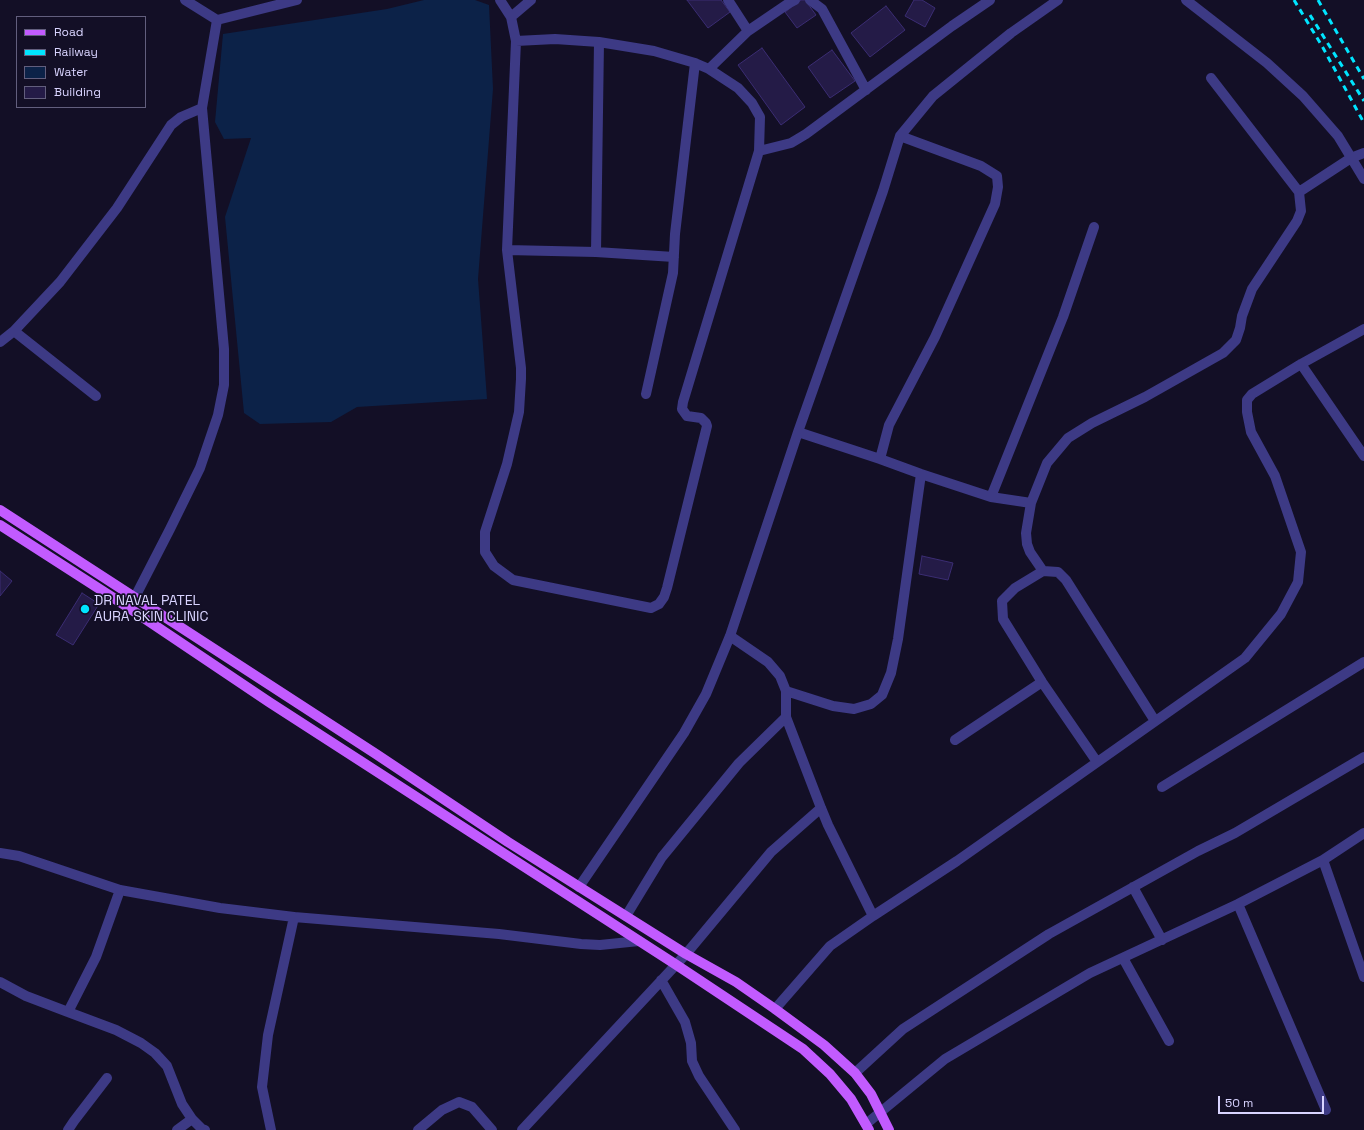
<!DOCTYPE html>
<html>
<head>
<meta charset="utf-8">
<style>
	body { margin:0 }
	#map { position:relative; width:1364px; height:1130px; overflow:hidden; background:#130f26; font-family:"Space Grotesk",sans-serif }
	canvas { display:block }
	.legend { position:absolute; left:16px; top:16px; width:130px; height:92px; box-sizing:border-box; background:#130f26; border:1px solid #625e7d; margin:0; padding:5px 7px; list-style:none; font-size:12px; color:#d9d4ff }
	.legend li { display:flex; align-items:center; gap:8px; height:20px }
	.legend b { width:20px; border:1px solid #625e7d }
	.scale { position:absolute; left:1218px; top:1096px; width:106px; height:18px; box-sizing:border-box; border:2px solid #d9d4ff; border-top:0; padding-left:5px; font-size:12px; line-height:14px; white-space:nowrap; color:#d9d4ff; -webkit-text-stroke:3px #130f26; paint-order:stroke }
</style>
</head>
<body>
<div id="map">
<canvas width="1364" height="1130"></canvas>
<ul class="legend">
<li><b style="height:5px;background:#c25bff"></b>Road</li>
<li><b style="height:5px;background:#00e5ff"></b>Railway</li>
<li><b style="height:11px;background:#0c2248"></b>Water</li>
<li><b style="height:11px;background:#241b47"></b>Building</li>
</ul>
<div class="scale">50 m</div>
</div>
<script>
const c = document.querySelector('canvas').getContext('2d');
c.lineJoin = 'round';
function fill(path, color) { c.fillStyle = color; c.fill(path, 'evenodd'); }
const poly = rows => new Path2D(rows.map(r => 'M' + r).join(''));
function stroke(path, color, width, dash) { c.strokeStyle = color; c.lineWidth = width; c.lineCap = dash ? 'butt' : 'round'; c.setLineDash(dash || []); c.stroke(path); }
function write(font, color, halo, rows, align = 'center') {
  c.font = font + ' "Space Grotesk",sans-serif'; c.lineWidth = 3.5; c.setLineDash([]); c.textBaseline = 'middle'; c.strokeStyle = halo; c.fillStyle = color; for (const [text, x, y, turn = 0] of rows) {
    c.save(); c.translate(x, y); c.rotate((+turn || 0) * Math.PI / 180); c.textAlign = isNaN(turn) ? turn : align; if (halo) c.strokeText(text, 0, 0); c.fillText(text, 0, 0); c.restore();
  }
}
const water = poly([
	[424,0,475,0,489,5,493,89,478,279,487,399,357,407,331,422,260,424,244,413,225,217,251,138,224,139,215,122,223,34,387,9]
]);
const building = poly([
	[687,0,721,0,730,12,708,28,687,0],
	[801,0,805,0,816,15,797,28,785,12,801,0],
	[914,0,922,0,935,8,925,27,905,16,914,0],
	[886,6,905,30,870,57,851,33,886,6],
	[762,48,805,107,781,125,738,65,762,48],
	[832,50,855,81,830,98,808,67,832,50],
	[922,556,953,563,948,580,919,574,922,556],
	[0,571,12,581,0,596,0,571],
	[82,593,99,604,73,645,56,635,82,593]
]);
const minor = poly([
	[185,0,217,20,297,0],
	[500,0,511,17,516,41,507,250,521,368,521,379,519,412,507,464,485,532,485,552,494,566,513,580,651,608,659,604,664,597,667,588,707,426,706,423,701,418,687,416,682,409,683,402,759,151,791,143,806,134,952,26,990,0],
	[728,0,748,31],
	[810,0,822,9,866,90],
	[1186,0,1267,63,1303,96,1338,136,1364,179],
	[511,17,531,0],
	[516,41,555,39,599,42,654,51,695,63,709,69,738,88,752,103,760,117,759,151],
	[709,69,748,31,789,3,795,0],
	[1299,192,1351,158,1364,153],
	[507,250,596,252,674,257],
	[596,252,599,42],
	[14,331,96,396],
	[0,342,14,331,60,282,117,208,171,125,181,117,202,108,217,20],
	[1301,364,1364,456],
	[646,394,673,273,675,234,695,63],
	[798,432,880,459,921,474,991,497,1063,317,1094,227],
	[880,459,889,425,935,337,995,204,998,187,997,176,981,166,900,136],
	[991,497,1031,503,1047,463,1068,438,1092,423,1145,397,1223,353,1236,340,1240,328,1242,316,1252,289,1297,221,1301,211,1299,192,1211,78],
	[1031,503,1026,533,1027,544,1030,552,1043,571],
	[135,597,170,529,200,468,218,415,224,385,224,349,202,108],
	[730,636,768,662,780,676,786,691,786,717,821,808,828,825,873,916],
	[786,691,833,706,854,709,871,704,882,695,891,673,898,639,921,474],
	[955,740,1042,682],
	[1097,762,1042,682,1003,619,1002,601,1015,588,1043,571,1058,572,1066,580,1155,721],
	[1162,787,1364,662],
	[0,853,19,856,120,890,220,908,294,917,499,934,581,944,600,945,639,941],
	[1323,860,1364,977],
	[579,887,684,733,706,694,730,636,798,432,883,191,900,136,933,96,1011,33,1058,0],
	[1133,887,1162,940],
	[1238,904,1326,1110],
	[626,916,662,857,739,763,786,717],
	[1123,958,1169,1041],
	[661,980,685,1022,691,1043,692,1061,699,1076,735,1130],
	[0,982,26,996,68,1012,96,957,120,890],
	[775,1009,830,946,873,916,957,861,1245,658,1281,614,1298,582,1301,552,1275,476,1251,432,1247,412,1247,400,1252,394,1301,364,1364,329],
	[68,1012,116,1030,141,1043,155,1053,167,1066,182,1104,192,1119,202,1129,205,1130],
	[855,1073,903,1029,1049,934,1198,851,1235,833,1364,757],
	[866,1124,945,1059,1090,973,1238,904,1323,860,1364,833],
	[68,1130,74,1121,107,1078],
	[177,1130,192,1119],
	[271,1130,262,1087,268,1035,294,917],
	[418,1130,442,1110,459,1102,472,1107,492,1130],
	[522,1130,686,954,771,852,821,808]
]);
const major = poly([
	[0,510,376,754,508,842,686,954,736,982,775,1009,824,1045,855,1073,871,1094,889,1130],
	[0,525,126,606,269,702,675,964,803,1049,830,1074,851,1099,869,1130]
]);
const rail = poly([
	[1294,0,1322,46,1364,123],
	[1318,0,1364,79],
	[1310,15,1364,101]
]);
const markers = [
	[85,609,5,"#00e5ff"]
];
const poiNames = [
	["DR NAVAL PATEL",94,601],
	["AURA SKIN CLINIC",94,617]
];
fill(water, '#0c2248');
fill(building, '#241b47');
stroke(building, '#3b2d73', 1);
stroke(minor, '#3d3a85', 10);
stroke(major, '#c25bff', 10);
stroke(rail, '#00e5ff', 3, [6, 5]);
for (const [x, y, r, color] of markers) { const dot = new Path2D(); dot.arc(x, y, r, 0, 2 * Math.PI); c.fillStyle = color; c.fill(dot); stroke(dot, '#130f26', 1.5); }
write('14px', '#d9d4ff', '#130f26', poiNames, 'left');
</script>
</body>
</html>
